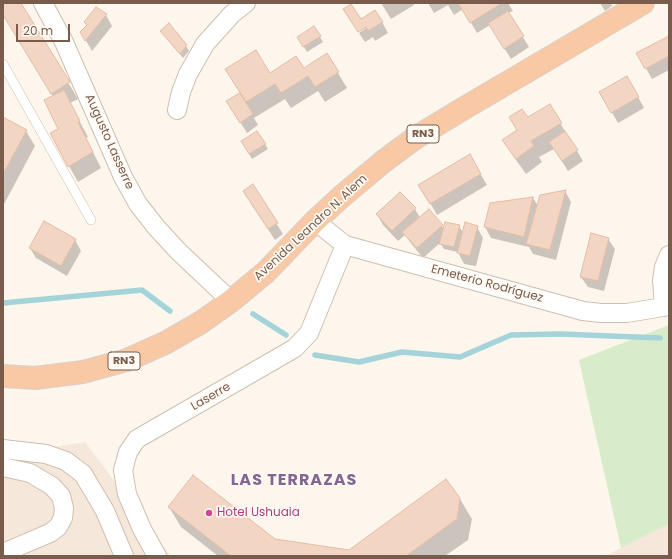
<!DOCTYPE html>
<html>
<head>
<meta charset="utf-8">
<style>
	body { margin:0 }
	#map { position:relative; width:672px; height:559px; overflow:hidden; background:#fdf6ec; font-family:Poppins,sans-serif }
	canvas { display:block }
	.frame { position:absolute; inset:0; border:4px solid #7a5c4d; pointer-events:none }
	.scale { position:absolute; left:16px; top:24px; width:54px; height:18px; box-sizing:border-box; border:2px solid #7a5c4d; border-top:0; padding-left:5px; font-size:12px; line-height:14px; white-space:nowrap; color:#7a5c4d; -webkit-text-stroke:3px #fffaf3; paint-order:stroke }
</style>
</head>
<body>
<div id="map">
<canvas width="672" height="559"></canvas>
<div class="frame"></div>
<div class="scale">20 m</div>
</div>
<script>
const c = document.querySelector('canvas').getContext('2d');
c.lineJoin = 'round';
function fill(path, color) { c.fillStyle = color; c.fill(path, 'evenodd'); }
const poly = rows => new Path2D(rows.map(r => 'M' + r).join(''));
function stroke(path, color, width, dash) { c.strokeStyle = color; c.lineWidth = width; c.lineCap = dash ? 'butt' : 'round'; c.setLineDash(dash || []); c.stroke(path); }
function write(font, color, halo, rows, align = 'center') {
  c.font = font + ' Poppins,sans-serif'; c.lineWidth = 3.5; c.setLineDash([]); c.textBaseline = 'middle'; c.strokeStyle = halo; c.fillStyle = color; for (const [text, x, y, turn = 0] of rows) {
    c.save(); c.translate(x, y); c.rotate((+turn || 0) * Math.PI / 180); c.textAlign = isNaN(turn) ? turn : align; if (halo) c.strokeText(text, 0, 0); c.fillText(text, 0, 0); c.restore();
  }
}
const residential = poly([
	[85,442,171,556,3,556,3,456],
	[669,524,669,556,605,556]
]);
const green = poly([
	[669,325,669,524,621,548,579,360]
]);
const shadow = poly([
	[3,3,20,3,78,99,70,103,88,137,86,138,101,168,78,182,69,166,59,129,53,96,3,14],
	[381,3,413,3,414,5,391,19],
	[428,3,508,3,513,11,508,13,529,47,511,59,490,25,477,33,463,9,454,15,448,5,434,13],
	[600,3,611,3,612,6,605,11],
	[97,9,106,15,112,26,92,51,81,32,87,26,85,23],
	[360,21,382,22,388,33,375,41,373,37,365,42,359,33,366,28,366,26],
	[314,27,323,42,307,52,298,37],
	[161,31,186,46,189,51,183,58],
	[669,37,669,70,652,79,638,54],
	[327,55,347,88,325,102,318,91,291,108,285,99,254,118,258,125,247,133,227,101,270,74,303,70],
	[627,77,644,108,618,123,601,93],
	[550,106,583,161,568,171,554,149,539,157,542,162,526,174,513,156,504,140,518,130,528,119],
	[3,118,26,131,35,146,3,206],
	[257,132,268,149,252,159,242,142],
	[470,156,487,185,437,215,420,185],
	[253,186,283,234,275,240,250,202],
	[565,191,571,202,556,260,533,254,529,247,491,238,485,227,533,198,538,206],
	[415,209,420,218,429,210,444,229,459,226,463,233,477,227,483,238,476,266,464,264,458,252,444,249,440,243,423,258,410,242,405,235,398,241,383,225,377,214],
	[608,239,615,249,604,291,588,287,581,277],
	[75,240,81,251,67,276,36,258,30,248],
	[460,499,472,519,468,540,445,556,218,556,181,527,169,507,275,540,350,551]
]);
const stream = poly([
	[3,303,142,290,170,311],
	[253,314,286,335],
	[315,355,359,362,402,352,460,357,511,335,561,334,660,338]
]);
const building = poly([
	[3,3,21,3,70,82,51,94,3,15,3,3],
	[458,3,502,3,470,23,458,3],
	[351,4,361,19,375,10,383,22,368,31,366,27,358,32,343,9,351,4],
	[96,7,107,14,85,41,80,32,87,25,84,22,96,7],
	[508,11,524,36,504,49,488,23,508,11],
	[169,23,187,45,180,54,160,31,169,23],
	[314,26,321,36,303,47,297,37,314,26],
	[669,36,669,56,645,69,636,53,669,36],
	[256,50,270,73,296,56,304,68,327,53,339,72,315,87,308,76,281,93,275,84,246,102,225,69,256,50],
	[627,76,639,97,611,113,599,92,627,76],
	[64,90,80,121,78,122,93,152,68,167,50,133,58,129,44,100,64,90],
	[240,93,253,114,240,123,226,101,240,93],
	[550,104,562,123,531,141,534,146,516,159,502,140,517,130,509,117,522,109,528,117,550,104],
	[3,117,27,130,3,174,3,117],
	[257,131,266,144,249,154,241,141,257,131],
	[565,131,578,150,562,161,549,142,565,131],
	[470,154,481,174,430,204,418,185,470,154],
	[253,184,278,223,268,229,243,191,253,184],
	[566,190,550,250,526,244,540,195,566,190],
	[400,192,416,208,392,231,376,214,400,192],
	[533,197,524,237,484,227,490,203,533,197],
	[429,209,443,225,417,248,402,232,429,209],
	[44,221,76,239,61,266,29,248,44,221],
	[445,222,460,225,454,247,439,244,445,222],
	[465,222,478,226,470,256,457,253,465,222],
	[591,233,609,238,598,281,580,277,591,233],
	[193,475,275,539,349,550,446,479,460,498,457,519,406,556,231,556,168,507,193,475]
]);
const service = poly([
	[3,64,91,220]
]);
const minor = poly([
	[43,3,64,42,123,177,138,204,156,227,178,251,231,301],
	[177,110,181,92,188,74,205,44,232,14,246,3],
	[315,221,345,245,583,311,601,313,627,313,669,306],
	[664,307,662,280,664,267,669,255],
	[3,449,46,454,66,461,83,474,105,511,124,556],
	[3,467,30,473,52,486,61,496,64,508,63,518,58,527,50,533,3,553],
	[157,556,142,529,127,494,123,470,128,452,137,439,295,348,309,333,345,245]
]);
const trunk = poly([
	[3,376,35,378,83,372,127,360,165,343,200,323,231,301,266,272,315,221,341,197,384,161,415,138,461,110,643,3]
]);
const markers = [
	[209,513,4,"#d1479c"]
];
const shields = [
	[423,134,32],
	[124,361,32]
];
const shieldNames = [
	["RN3",423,134],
	["RN3",124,361]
];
const streetNames = [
	["Augusto Lasserre",109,142,66],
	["Avenida Leandro N. Alem",311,228,-43],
	["Emeterio Rodríguez",487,284,15],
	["Laserre",211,397,-30]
];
const hotelNames = [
	["Hotel Ushuaia",217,513]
];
const districtNames = [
	["LAS TERRAZAS",294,481]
];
fill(residential, '#f5e8da');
fill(green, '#d8ecc9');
fill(shadow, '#0003');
stroke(stream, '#a5d3da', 5.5);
fill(building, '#f3d5c3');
stroke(building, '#e6bba3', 1);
stroke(service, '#d1beb0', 10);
stroke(minor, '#d1beb0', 20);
stroke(trunk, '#dad1cd', 24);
stroke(service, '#fff', 9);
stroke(minor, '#fff', 18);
stroke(trunk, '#f9c8a4', 22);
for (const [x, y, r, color] of markers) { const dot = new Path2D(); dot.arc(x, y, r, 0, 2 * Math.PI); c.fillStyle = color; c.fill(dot); stroke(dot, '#fffaf3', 1.5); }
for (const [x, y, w] of shields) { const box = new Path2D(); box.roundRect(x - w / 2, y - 9, w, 18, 3); c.fillStyle = '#fffaf3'; c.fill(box); stroke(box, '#7a5c4d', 1); }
write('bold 11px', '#7a5c4d', null, shieldNames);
write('12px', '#7a5c4d', '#fffaf3', streetNames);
write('12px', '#b23c85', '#fffaf3', hotelNames, 'left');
c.letterSpacing = '1px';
write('bold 16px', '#846695', '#fffaf3', districtNames);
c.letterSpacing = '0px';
</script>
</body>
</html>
